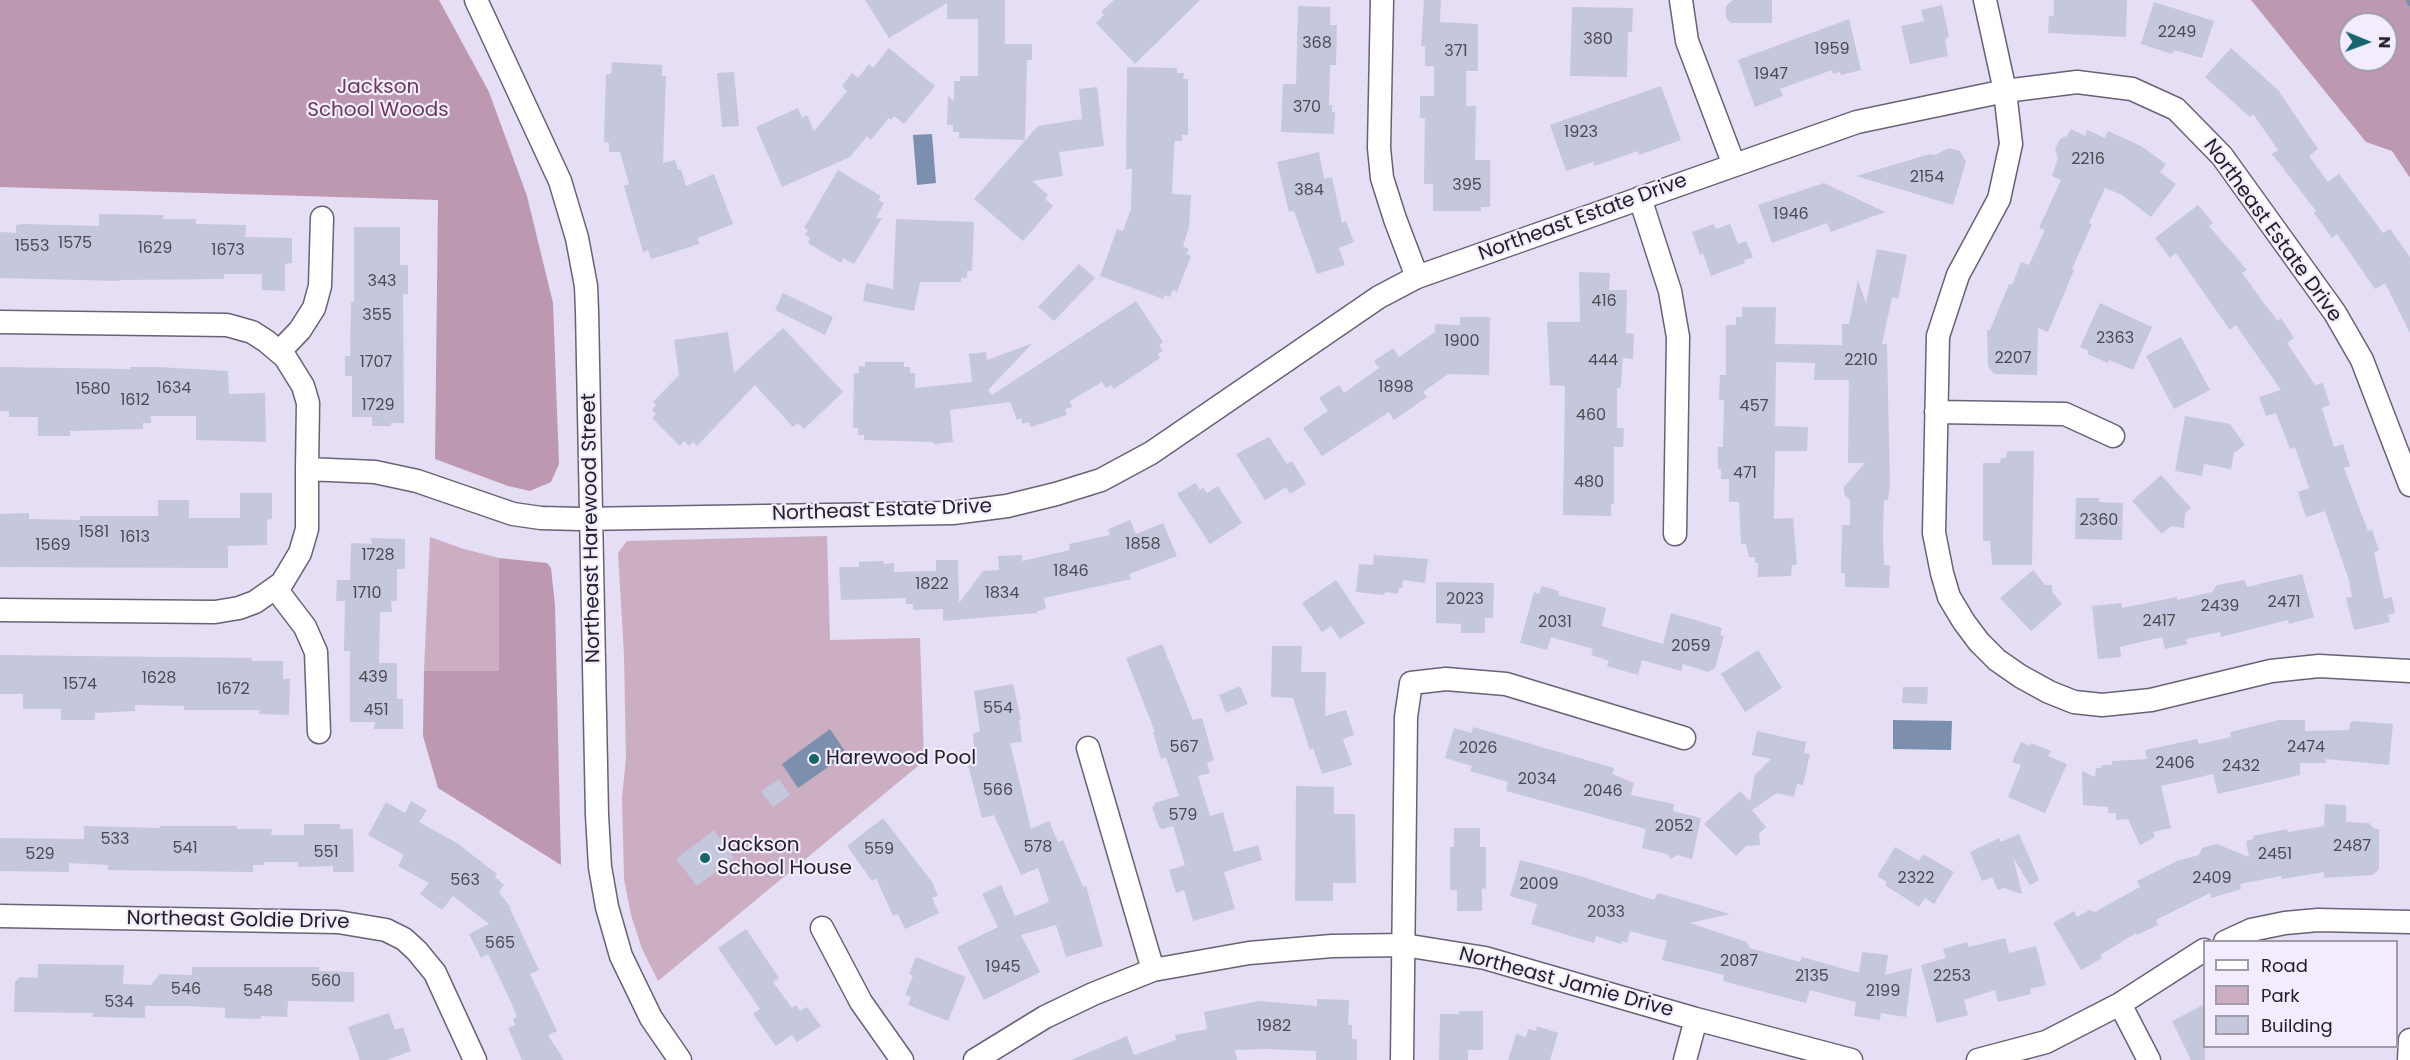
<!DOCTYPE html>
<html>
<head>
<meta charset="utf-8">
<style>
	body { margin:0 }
	#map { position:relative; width:2410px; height:1060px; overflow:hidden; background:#e5def4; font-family:Poppins,sans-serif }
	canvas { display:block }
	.legend { position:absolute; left:2203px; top:940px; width:195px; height:108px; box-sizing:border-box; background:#f2ecfe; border:2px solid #9f9ba8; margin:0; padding:8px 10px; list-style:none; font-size:18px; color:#232128 }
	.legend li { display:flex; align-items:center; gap:12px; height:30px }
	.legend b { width:30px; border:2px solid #9f9ba8 }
	.north { position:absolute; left:2338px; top:12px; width:60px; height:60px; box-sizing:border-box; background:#f2ecfe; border:2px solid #9f9ba8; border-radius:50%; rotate:91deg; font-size:16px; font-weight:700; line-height:24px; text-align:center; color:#232128 }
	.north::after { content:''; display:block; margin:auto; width:21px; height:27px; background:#16646c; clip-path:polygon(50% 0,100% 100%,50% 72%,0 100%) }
</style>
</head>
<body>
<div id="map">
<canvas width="2410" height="1060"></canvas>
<ul class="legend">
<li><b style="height:8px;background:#fff"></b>Road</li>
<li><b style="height:16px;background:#cbaec2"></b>Park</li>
<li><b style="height:16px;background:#c5c7dc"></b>Building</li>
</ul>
<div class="north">N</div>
</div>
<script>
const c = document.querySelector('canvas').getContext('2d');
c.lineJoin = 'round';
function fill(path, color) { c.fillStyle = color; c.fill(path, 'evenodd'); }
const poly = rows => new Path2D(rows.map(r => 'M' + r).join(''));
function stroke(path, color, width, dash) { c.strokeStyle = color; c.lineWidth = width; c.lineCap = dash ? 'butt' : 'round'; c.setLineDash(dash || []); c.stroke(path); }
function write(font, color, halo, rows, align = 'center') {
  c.font = font + ' Poppins,sans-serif'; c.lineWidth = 4.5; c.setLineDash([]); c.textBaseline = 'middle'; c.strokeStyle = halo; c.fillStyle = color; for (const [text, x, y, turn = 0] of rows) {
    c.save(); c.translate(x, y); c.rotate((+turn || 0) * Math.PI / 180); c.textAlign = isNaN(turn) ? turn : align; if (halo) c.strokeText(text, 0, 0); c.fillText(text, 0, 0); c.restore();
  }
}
const green = poly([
	[827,536,830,640,920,638,924,761,658,981,642,949,631,915,624,879,622,797,626,758,624,655,618,553,627,541],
	[430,537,464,549,499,558,499,672,424,671]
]);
const forest = poly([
	[0,0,439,0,489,92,527,196,553,303,559,464,551,482,530,491,508,486,435,459,438,200,0,187],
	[2251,0,2410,0,2410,178,2392,151,2366,142],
	[2350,24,2386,24,2386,60,2350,60],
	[499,558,547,563,551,568,555,605,561,865,438,788,423,736,424,671,499,671]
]);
const water = poly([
	[932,134,936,183,917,185,913,135],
	[1893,720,1952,721,1951,750,1893,749],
	[830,729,847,754,798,788,782,764]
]);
const stream = poly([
	[2409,0,2410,3]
]);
const building = poly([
	[865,0,1005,0,1005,44,1032,44,1032,60,1027,60,1025,140,959,138,959,132,953,132,953,125,947,125,948,96,954,101,954,81,960,81,960,76,978,76,978,19,947,19,947,3,889,38],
	[1114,0,1200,0,1135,64,1096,23,1104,15,1101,12],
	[1424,0,1441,0,1440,22,1478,24,1478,71,1466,71,1466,106,1476,106,1475,160,1490,160,1490,207,1481,207,1481,211,1433,211,1433,184,1424,184,1425,118,1420,118,1420,96,1434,96,1434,66,1425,66,1425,46,1421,46],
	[1733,0,1772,0,1772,23,1731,23,1726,18,1726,6],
	[2054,0,2127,0,2126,37,2048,33,2049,16,2054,16],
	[2154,2,2214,21,2202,58,2174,50,2172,54,2141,44],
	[1942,5,1949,36,1945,40,1948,56,1910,64,1901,26,1924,21,1921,10],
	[1298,6,1330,7,1330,25,1337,25,1336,65,1330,65,1329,105,1332,105,1332,112,1335,112,1334,134,1281,132,1283,84,1296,84],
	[1572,7,1633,8,1632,32,1628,32,1627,77,1570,76],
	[1849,19,1861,70,1841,75,1840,72,1833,74,1832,70,1780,89,1783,96,1755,107,1738,60],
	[889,48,935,86,904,124,894,116,891,120,889,118,871,140,867,136,850,157,782,187,756,127,798,108,802,118,807,115,814,131,847,91,842,86,852,73,858,78,869,64,873,68],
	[2231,48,2278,90,2318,149,2309,156,2328,182,2339,174,2383,233,2390,229,2410,257,2410,333,2385,283,2375,289,2337,234,2332,238,2314,213,2316,211,2272,154,2278,150,2253,114,2250,117,2205,77],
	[612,62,662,65,662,76,666,76,663,163,675,160,678,170,681,169,686,186,714,174,733,224,698,238,699,244,671,253,651,259,648,250,643,252,624,186,629,184,620,152,609,152,609,143,604,142,606,74,611,74],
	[1127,67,1177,68,1177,73,1184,73,1183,79,1188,79,1188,135,1182,135,1182,141,1175,141,1174,147,1172,194,1191,195,1189,227,1183,246,1189,249,1186,254,1191,256,1177,292,1173,290,1170,297,1165,295,1163,299,1100,276,1117,229,1123,231,1131,209,1132,169,1126,169],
	[734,72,739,126,722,127,717,73],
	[1661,86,1681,140,1639,155,1638,151,1594,166,1593,162,1566,171,1550,125],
	[1097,87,1104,146,1059,152,1063,176,1032,181,1048,195,1045,199,1053,206,1023,241,974,199,1038,126,1082,119,1079,89],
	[2071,129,2085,136,2087,130,2105,138,2108,131,2141,146,2166,164,2160,172,2176,184,2151,217,2122,195,2105,188,2089,223,2092,224,2072,269,2074,270,2048,332,2038,328,2037,375,1994,374,1988,366,1987,330,1990,330,2009,284,2012,285,2021,262,2029,265,2045,230,2039,228,2061,180,2052,176,2058,158,2055,149,2060,139,2067,136],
	[1949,148,1960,151,1966,162,1953,205,1856,176,1930,154,1935,155],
	[1319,152,1324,179,1332,177,1342,223,1346,221,1354,242,1339,248,1345,265,1317,274,1294,211,1289,212,1277,162],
	[838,170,881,196,878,200,884,203,876,218,882,218,854,264,843,258,841,263,808,243,810,238,805,235,808,230,804,228],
	[1824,183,1885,212,1831,232,1827,223,1772,243,1758,205],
	[2198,205,2213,223,2209,226,2247,270,2242,273,2266,306,2278,321,2281,318,2294,338,2287,343,2315,385,2323,383,2330,405,2322,408,2334,447,2343,444,2350,466,2344,468,2368,531,2372,530,2379,550,2374,552,2384,599,2392,597,2395,613,2388,615,2390,622,2354,630,2346,598,2352,597,2349,580,2325,511,2306,517,2298,492,2309,488,2295,447,2290,449,2276,413,2266,416,2259,397,2281,390,2236,325,2230,330,2176,253,2170,258,2155,238],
	[99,214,163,215,163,219,196,219,196,224,246,225,245,237,292,238,292,263,285,264,285,291,262,290,262,274,224,274,224,279,120,280,119,281,0,278,0,232,16,233,16,225,24,224,99,226],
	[896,219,974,222,972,271,967,271,967,278,961,278,961,282,920,282,914,311,863,301,866,283,893,289],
	[1714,224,1716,229,1730,224,1738,244,1746,241,1753,257,1744,260,1745,263,1711,276,1703,253,1700,255,1692,232],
	[354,227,400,227,400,265,408,265,408,294,403,294,404,423,391,423,391,426,372,426,372,417,352,417,352,376,345,376,345,356,350,356,351,302,354,302],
	[1877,249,1907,255,1898,299,1892,297,1882,344,1887,344,1890,486,1888,500,1884,500,1883,536,1884,565,1890,565,1889,588,1845,587,1845,573,1841,573,1842,525,1850,525,1850,500,1844,494,1844,487,1865,463,1848,463,1849,380,1814,380,1815,363,1776,362,1775,426,1808,427,1807,451,1775,451,1774,519,1793,518,1797,565,1792,565,1791,576,1758,577,1758,563,1755,563,1755,557,1749,557,1746,544,1741,544,1739,502,1729,502,1729,479,1721,479,1721,469,1718,469,1718,447,1723,447,1724,400,1719,400,1720,375,1726,375,1726,325,1736,325,1736,317,1742,317,1742,307,1776,307,1775,344,1842,345,1842,324,1849,324,1858,280,1866,303],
	[1079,264,1095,278,1054,321,1038,307],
	[1579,272,1610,273,1609,290,1627,290,1626,333,1634,334,1633,359,1623,358,1621,384,1620,388,1617,388,1617,428,1624,428,1623,447,1614,447,1614,504,1611,504,1611,516,1563,515,1565,386,1550,385,1547,322,1580,322],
	[783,293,833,317,825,335,775,310],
	[1136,301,1163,342,1159,345,1163,351,1158,354,1160,358,1114,389,1111,385,1106,388,1102,382,1070,401,1072,407,1065,409,1067,415,1031,427,1029,422,1023,424,1021,418,1017,420,1010,402,950,410,953,442,934,444,933,442,864,440,864,435,858,435,858,428,853,428,854,373,859,373,859,366,865,367,865,362,904,362,904,367,910,367,910,373,915,373,915,388,972,382,969,354,986,352,987,360,1033,343,988,390,992,395],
	[2100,303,2152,327,2133,370,2109,360,2108,363,2087,354,2089,351,2080,347],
	[1460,317,1490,317,1489,375,1448,374,1423,392,1427,397,1394,420,1389,412,1322,456,1303,428,1328,411,1319,398,1339,385,1344,393,1379,368,1374,361,1393,348,1399,357,1435,332,1435,324,1460,325],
	[783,328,843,392,804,429,797,423,793,427,755,385,697,446,693,442,689,446,684,441,680,446,652,418,656,414,652,410,656,405,653,402,679,375,674,340,728,332,734,373],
	[2181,337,2210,390,2174,409,2146,356],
	[0,367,130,369,130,367,158,367,228,371,229,394,265,393,266,442,196,440,196,416,151,416,151,423,143,423,143,429,70,431,70,436,38,436,38,417,9,417,9,411,0,411],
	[2185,416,2230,424,2245,445,2234,453,2231,469,2204,464,2202,476,2175,471],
	[1269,437,1287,464,1292,461,1306,484,1290,494,1286,487,1265,500,1236,454],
	[2007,451,2034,451,2032,565,1992,565,1990,541,1983,541,1983,463,2000,463,2001,458,2006,458],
	[2161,475,2191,508,2185,513,2184,528,2171,526,2162,534,2132,501],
	[1195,483,1200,490,1203,488,1207,493,1218,486,1242,523,1210,544,1177,494],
	[240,493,272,493,272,519,267,520,267,545,228,546,228,568,0,567,0,514,29,513,29,519,80,520,80,516,158,516,158,500,189,500,189,518,240,518],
	[2076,498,2099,498,2099,502,2123,503,2122,540,2075,539],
	[1130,520,1136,534,1163,523,1177,556,1129,574,1131,579,1044,598,1046,609,1037,611,1037,613,943,621,943,609,913,610,913,604,906,604,906,598,841,600,839,567,859,567,859,562,883,561,884,564,894,563,894,572,936,571,936,560,958,560,959,603,983,571,999,570,998,556,1022,555,1022,561,1070,550,1069,544,1110,535,1108,529],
	[371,538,405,539,405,569,397,569,397,601,391,601,392,612,380,612,379,663,397,663,397,699,403,699,403,729,374,729,375,722,350,722,350,651,344,651,345,601,336,601,337,580,350,580,351,543,372,544],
	[1374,555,1428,559,1425,583,1403,580,1402,588,1399,588,1398,594,1385,592,1384,595,1356,592,1359,564,1373,565],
	[2033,570,2045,585,2052,585,2052,592,2062,604,2031,631,2000,598],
	[2302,574,2314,617,2289,624,2288,620,2221,637,2220,632,2186,639,2187,644,2165,649,2162,637,2120,647,2121,657,2098,659,2092,606,2121,603,2122,608,2177,597,2177,600,2212,592,2217,585,2245,580,2247,587],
	[1336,580,1365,623,1340,639,1331,626,1322,632,1302,603],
	[1436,582,1494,583,1493,618,1485,618,1485,633,1461,633,1461,624,1436,623],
	[1542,586,1559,591,1558,595,1606,608,1602,626,1663,644,1671,613,1722,628,1720,635,1724,636,1715,668,1708,672,1683,664,1681,671,1642,660,1638,675,1607,666,1609,661,1591,655,1593,649,1551,637,1547,650,1520,643,1534,592,1539,594],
	[1162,644,1193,720,1202,718,1214,760,1207,763,1210,773,1198,776,1210,816,1223,812,1234,852,1258,845,1262,860,1224,872,1235,909,1193,921,1184,890,1176,893,1169,870,1185,865,1173,826,1162,829,1159,827,1152,807,1155,806,1154,803,1179,796,1166,757,1161,759,1153,732,1155,732,1126,658],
	[1272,646,1302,646,1301,672,1326,672,1325,716,1346,710,1354,735,1343,739,1352,765,1322,774,1313,748,1310,750,1293,698,1271,697],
	[1758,650,1782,688,1745,712,1721,674],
	[0,655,252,658,252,661,283,661,283,679,290,679,289,715,259,714,260,710,184,710,184,706,135,705,135,711,95,713,95,720,61,720,61,709,23,709,23,694,0,694],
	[1013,684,1021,720,1019,720,1022,742,1010,743,1031,829,1049,821,1058,842,1063,840,1083,887,1086,886,1103,946,1066,957,1056,925,1021,935,1040,972,984,1000,957,947,998,927,982,894,1001,885,1015,916,1049,902,1038,868,1021,875,994,815,982,818,968,765,975,764,973,733,980,732,974,691],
	[1240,686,1248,704,1226,713,1219,695],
	[1903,687,1928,687,1927,704,1902,703],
	[2279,720,2305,720,2305,731,2349,730,2350,723,2353,721,2393,724,2389,765,2326,759,2326,763,2300,763,2300,775,2218,794,2213,774,2161,786,2171,828,2153,832,2155,837,2140,845,2128,819,2116,820,2116,813,2108,813,2108,807,2083,805,2082,771,2095,777,2096,768,2102,768,2101,765,2112,765,2112,761,2147,759,2145,750,2197,739,2199,744,2231,737,2230,732],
	[1473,727,1614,768,1612,774,1634,783,1631,795,1674,804,1673,811,1701,818,1692,859,1677,855,1671,859,1667,854,1642,848,1646,829,1506,791,1508,782,1470,771,1472,766,1445,758,1454,728,1472,733],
	[1757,731,1806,742,1804,753,1810,754,1803,785,1797,784,1794,797,1777,793,1752,810,1766,827,1759,834,1760,845,1746,846,1736,856,1704,824,1740,791,1750,801,1755,775,1771,759,1752,755],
	[2021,742,2030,746,2031,743,2051,751,2048,756,2067,764,2045,813,2008,797,2021,765,2012,762],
	[779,779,790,795,773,807,761,791],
	[1296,786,1334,787,1334,814,1355,814,1356,883,1333,883,1333,901,1295,901],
	[411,801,427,810,419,822,457,843,497,874,495,877,504,885,499,892,511,908,510,909,539,970,530,974,557,1031,548,1035,564,1060,522,1060,508,1028,515,1025,513,1019,517,1017,511,1002,488,954,481,958,469,934,489,924,453,896,442,910,420,894,429,883,398,866,404,855,368,835,386,802,405,813],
	[2325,804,2346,805,2346,822,2369,823,2375,829,2379,829,2379,869,2373,875,2324,878,2324,872,2282,879,2281,876,2240,884,2241,889,2211,898,2210,893,2156,920,2158,925,2137,935,2136,933,2100,955,2102,958,2081,970,2053,923,2074,911,2077,917,2089,910,2095,912,2140,887,2137,881,2177,861,2199,855,2202,848,2217,844,2249,857,2246,841,2254,839,2253,836,2287,829,2288,832,2324,826],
	[883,818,932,882,938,896,932,898,939,913,905,929,898,914,893,916,876,878,872,881,847,846],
	[304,824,340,824,340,829,353,829,354,872,333,872,333,866,298,867,298,862,264,862,264,865,253,865,253,872,108,870,108,865,69,863,69,872,0,871,0,838,84,839,84,826,159,828,160,826,237,826,237,829,272,829,271,835,304,835],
	[1454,828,1480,828,1480,847,1486,847,1486,889,1482,888,1482,911,1457,911,1457,890,1450,890,1450,847,1454,847],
	[714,830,734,858,697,886,676,859],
	[2019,834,2039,880,2030,885,2013,857,2022,894,2004,888,1998,890,1992,877,1982,881,1970,852,1999,838,2001,842],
	[1895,847,1919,861,1923,854,1954,872,1934,904,1925,898,1919,907,1885,885,1887,882,1877,876],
	[1520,860,1580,876,1654,900,1658,893,1730,914,1690,923,1747,942,1750,948,1800,962,1802,957,1859,973,1862,952,1888,955,1885,975,1912,968,1906,1017,1881,1013,1880,1020,1854,1016,1856,1002,1810,990,1806,1003,1723,981,1724,975,1662,960,1667,941,1630,931,1627,943,1622,941,1621,944,1596,936,1594,943,1531,924,1537,904,1510,896],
	[746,929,779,978,773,982,792,1008,796,1005,800,1011,807,1007,821,1026,797,1042,792,1035,776,1046,753,1014,760,1009,718,948],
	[2005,938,2009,953,2036,946,2046,985,2030,989,2031,994,1998,1002,1995,990,1964,1000,1968,1015,1937,1023,1921,965,1946,958,1943,949,1967,942,1969,947],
	[916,957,966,977,948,1021,908,1005,911,997,905,995,913,976,909,974],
	[38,964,124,965,123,984,151,985,160,974,192,975,192,967,319,967,319,971,354,972,354,1002,288,1001,287,1017,261,1016,261,1019,225,1018,225,1008,188,1006,145,1006,145,1018,93,1017,93,1013,14,1012,15,982,20,977,38,978],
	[1317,999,1349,1000,1348,1025,1352,1025,1352,1039,1357,1039,1357,1060,1316,1060,1316,1051,1266,1049,1235,1050,1237,1060,1071,1060,1127,1036,1134,1055,1176,1040,1175,1035,1207,1029,1204,1012,1259,1001,1317,1006],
	[2205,1004,2205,1060,2191,1060,2172,1021],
	[1459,1011,1483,1011,1483,1050,1468,1050,1468,1060,1439,1060,1440,1014,1459,1014],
	[389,1013,395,1030,403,1027,411,1051,387,1060,360,1060,348,1027],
	[1537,1026,1558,1033,1550,1060,1508,1060,1516,1034,1526,1037,1528,1029,1536,1031]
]);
const minor = poly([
	[476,0,560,181,577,238,586,286,587,311,597,815,600,867,607,907,621,956,651,1018,680,1060],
	[1382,0,1379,148,1382,178,1395,219,1417,277],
	[1681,0,1687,41,1734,165],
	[1985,0,2005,91,2011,144,1999,199,1958,275,1938,336,1934,533,1942,573,1949,597,1964,622,1979,642,1997,660,2020,676,2049,692,2074,702,2102,705,2151,700,2271,671,2319,666,2410,671],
	[1640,198,1670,291,1678,337,1675,534],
	[0,322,227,325,252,332,266,341,285,357,303,386,308,403,307,469,375,472,417,481,513,514,541,518,580,519,953,513,1007,506,1056,494,1101,480,1151,453,1379,297,1417,277,1857,122,2005,91,2077,82,2132,89,2176,109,2222,156,2335,313,2362,360,2410,485],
	[279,352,300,330,314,308,320,286,322,218],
	[1936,412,2065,414,2113,436],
	[276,589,305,627,316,652,319,732],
	[0,610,215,612,239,608,255,602,282,583,300,553,307,529,307,469],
	[1088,748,1153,970],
	[0,916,338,922,386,930,404,939,417,951,435,973,475,1060],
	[822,928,861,1002,902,1060],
	[2225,942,2251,930,2285,923,2318,920,2410,922],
	[2120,1004,2149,1060],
	[975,1060,1045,1017,1093,994,1153,970,1249,953,1332,946,1404,945,1485,958,1696,1019,1851,1060],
	[1402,1060,1406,717,1411,683,1446,679,1506,684,1684,738],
	[1685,1060,1696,1019],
	[1978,1060,2046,1042,2120,1004,2204,950],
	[2409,1060,2410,1040]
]);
const markers = [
	[814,759,6,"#16646c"],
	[705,858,6,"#16646c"]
];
const numberNames = [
	["2249",2177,33],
	["380",1598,40],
	["368",1317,44],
	["1959",1832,50],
	["371",1456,52],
	["1947",1771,75],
	["370",1307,108],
	["1923",1581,133],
	["2216",2088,160],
	["2154",1927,178],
	["395",1467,186],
	["384",1309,191],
	["1946",1791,215],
	["1575",75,244],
	["1553",32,247],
	["1629",155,249],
	["1673",228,251],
	["343",382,282],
	["416",1604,302],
	["355",377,316],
	["2363",2115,339],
	["1900",1462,342],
	["2207",2013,359],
	["444",1603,361],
	["2210",1861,361],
	["1707",376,363],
	["1898",1396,388],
	["1634",174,389],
	["1580",93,390],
	["1612",135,401],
	["1729",378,406],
	["457",1754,407],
	["460",1591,416],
	["471",1745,474],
	["480",1589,483],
	["2360",2099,521],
	["1581",94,533],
	["1613",135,538],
	["1858",1143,545],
	["1569",53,546],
	["1728",378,556],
	["1846",1071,572],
	["1822",932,585],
	["1710",367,594],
	["1834",1002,594],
	["2023",1465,600],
	["2471",2284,603],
	["2439",2220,607],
	["2417",2159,622],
	["2031",1555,623],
	["2059",1691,647],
	["439",373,678],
	["1628",159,679],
	["1574",80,685],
	["1672",233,690],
	["554",998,709],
	["451",376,711],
	["567",1184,748],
	["2474",2306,748],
	["2026",1478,749],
	["2406",2175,764],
	["2432",2241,767],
	["2034",1537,780],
	["566",998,791],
	["2046",1603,792],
	["579",1183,816],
	["2052",1674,827],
	["533",115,840],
	["2487",2352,847],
	["578",1038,848],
	["541",185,849],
	["559",879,850],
	["551",326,853],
	["529",40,855],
	["2451",2275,855],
	["2322",1916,879],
	["2409",2212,879],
	["563",465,881],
	["2009",1539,885],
	["2033",1606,913],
	["565",500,944],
	["2087",1739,962],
	["1945",1003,968],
	["2135",1812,977],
	["2253",1952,977],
	["560",326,982],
	["546",186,990],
	["548",258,992],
	["2199",1883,992],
	["534",119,1003],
	["1982",1274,1027]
];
const parkNames = [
	["Jackson",378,88],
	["School Woods",378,111]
];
const streetNames = [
	["Northeast Estate Drive",1583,218,-20],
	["Northeast Estate Drive",2272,231,54],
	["Northeast Estate Drive",882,511,-2],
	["Northeast Harewood Street",592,528,-91],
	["Northeast Goldie Drive",238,921,1],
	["Northeast Jamie Drive",1566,983,15]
];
const poiNames = [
	["Harewood Pool",826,759],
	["Jackson",717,846],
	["School House",717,869]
];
fill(green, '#cbaec2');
fill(forest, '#bc99b1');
fill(water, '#7d8faf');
stroke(stream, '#7d8faf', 6);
fill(building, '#c5c7dc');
stroke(minor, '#686275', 25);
stroke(minor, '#fff', 22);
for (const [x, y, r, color] of markers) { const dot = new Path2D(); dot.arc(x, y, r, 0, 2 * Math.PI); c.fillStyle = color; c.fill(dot); stroke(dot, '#f2ecfe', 2); }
write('16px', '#4c4a55', null, numberNames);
write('20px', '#69395c', '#f2ecfe', parkNames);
write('20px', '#232128', '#f2ecfe', streetNames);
write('20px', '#232128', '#f2ecfe', poiNames, 'left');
</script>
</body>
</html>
